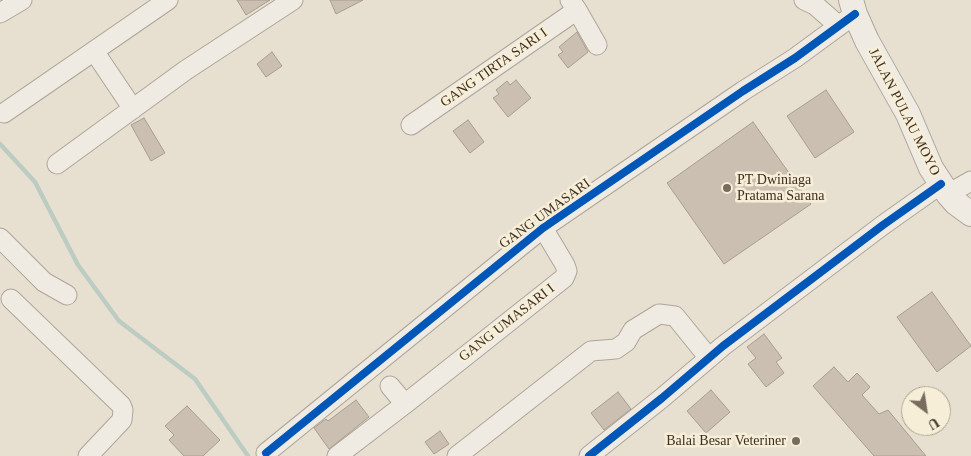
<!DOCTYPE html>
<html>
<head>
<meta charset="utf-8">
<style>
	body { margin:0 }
	#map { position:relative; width:971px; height:456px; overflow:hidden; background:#e7e0d1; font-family:Georgia,serif }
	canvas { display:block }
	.north { position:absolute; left:901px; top:386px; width:50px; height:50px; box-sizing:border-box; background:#f7eed8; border:1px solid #ada18e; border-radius:50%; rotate:149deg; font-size:14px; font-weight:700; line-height:20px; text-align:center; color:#3d2e20 }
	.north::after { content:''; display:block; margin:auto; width:18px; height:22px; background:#786c5e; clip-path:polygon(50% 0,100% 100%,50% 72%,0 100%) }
</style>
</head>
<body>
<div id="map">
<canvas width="971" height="456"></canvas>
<div class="north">U</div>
</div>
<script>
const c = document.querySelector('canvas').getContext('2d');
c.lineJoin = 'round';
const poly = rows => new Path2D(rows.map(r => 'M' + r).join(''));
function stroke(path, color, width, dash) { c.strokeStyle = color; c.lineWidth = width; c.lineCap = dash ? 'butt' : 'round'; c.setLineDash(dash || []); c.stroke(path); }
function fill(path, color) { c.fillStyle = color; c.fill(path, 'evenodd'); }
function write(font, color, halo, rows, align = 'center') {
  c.font = font + ' Georgia,serif'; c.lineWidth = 5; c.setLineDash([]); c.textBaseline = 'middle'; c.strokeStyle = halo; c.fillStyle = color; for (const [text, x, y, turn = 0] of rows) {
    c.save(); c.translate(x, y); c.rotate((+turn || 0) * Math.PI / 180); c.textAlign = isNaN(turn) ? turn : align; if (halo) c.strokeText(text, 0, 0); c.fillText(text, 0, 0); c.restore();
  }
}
const stream = poly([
	[0,144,35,182,78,265,119,321,195,379,248,456]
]);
const building = poly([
	[237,0,270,0,246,15,237,0],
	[330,0,363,0,336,14,330,0],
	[577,32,588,52,568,68,558,55,563,52,559,47,577,32],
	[272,52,282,66,266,77,257,64,272,52],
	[516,80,531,98,508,117,493,98,499,94,496,90,507,81,510,85,516,80],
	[826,90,854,132,815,158,787,116,826,90],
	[144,118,165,153,151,161,131,125,144,118],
	[468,120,484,142,470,153,453,131,468,120],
	[753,122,811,204,724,264,667,183,753,122],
	[932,292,971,346,937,372,897,317,932,292],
	[764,334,782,358,776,362,784,373,766,387,748,364,756,358,747,347,764,334],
	[834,367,848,382,857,373,870,387,862,395,879,414,888,410,926,456,874,456,813,386,834,367],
	[711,390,730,412,706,433,687,411,711,390],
	[618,392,631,409,604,430,591,413,618,392],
	[356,400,369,417,329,449,314,428,326,419,328,421,356,400],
	[187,406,220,440,203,456,184,456,169,440,174,435,165,426,187,406],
	[440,431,449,444,434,454,425,442,440,431]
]);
const minor = poly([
	[804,0,815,5,839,26],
	[577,10,597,45],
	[0,13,22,0],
	[94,51,133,109],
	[4,113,168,0],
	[411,125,577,10,570,0],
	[57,164,186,70,293,0],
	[948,194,971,181],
	[0,238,44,282,67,295],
	[11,299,121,405,123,410,122,420,88,456],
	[390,386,405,404,564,278,567,271,565,265,543,228],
	[266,453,543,228,743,91,795,58,855,14],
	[337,456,405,404],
	[457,456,591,351,616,349,626,342,633,330,659,314,675,316,709,358],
	[589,456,662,398,723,346,883,225,941,184]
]);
const tertiary = poly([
	[851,0,855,14,867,41,908,114,931,168,948,194,956,203,971,214]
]);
const cycleway = poly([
	[266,453,543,228,743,91,795,58,855,14],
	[589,456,662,398,723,346,883,225,941,184]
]);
const markers = [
	[727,188,5,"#786c5e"],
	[796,441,5,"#786c5e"]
];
const streetNames = [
	["GANG TIRTA SARI I",494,68,-35],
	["JALAN PULAU MOYO",904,112,63],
	["GANG UMASARI",545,214,-36],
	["GANG UMASARI I",507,323,-38]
];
const poiNames = [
	["PT Dwiniaga",737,180],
	["Pratama Sarana",737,196],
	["Balai Besar Veteriner",786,441,"right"]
];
stroke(stream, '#bcccc2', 4.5);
fill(building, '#cbbfb2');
stroke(building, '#a89c90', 1);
stroke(minor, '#ada599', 21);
stroke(tertiary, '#ada599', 26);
stroke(minor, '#efebe3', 19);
stroke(tertiary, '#efebe3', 24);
stroke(cycleway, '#0057b8', 8);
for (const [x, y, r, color] of markers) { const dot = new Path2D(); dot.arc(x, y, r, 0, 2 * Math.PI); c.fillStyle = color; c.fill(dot); stroke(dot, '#f7eed8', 2); }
write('14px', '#3d2e20', '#f7eed8', streetNames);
write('14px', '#3d2e20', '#f7eed8', poiNames, 'left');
</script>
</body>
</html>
